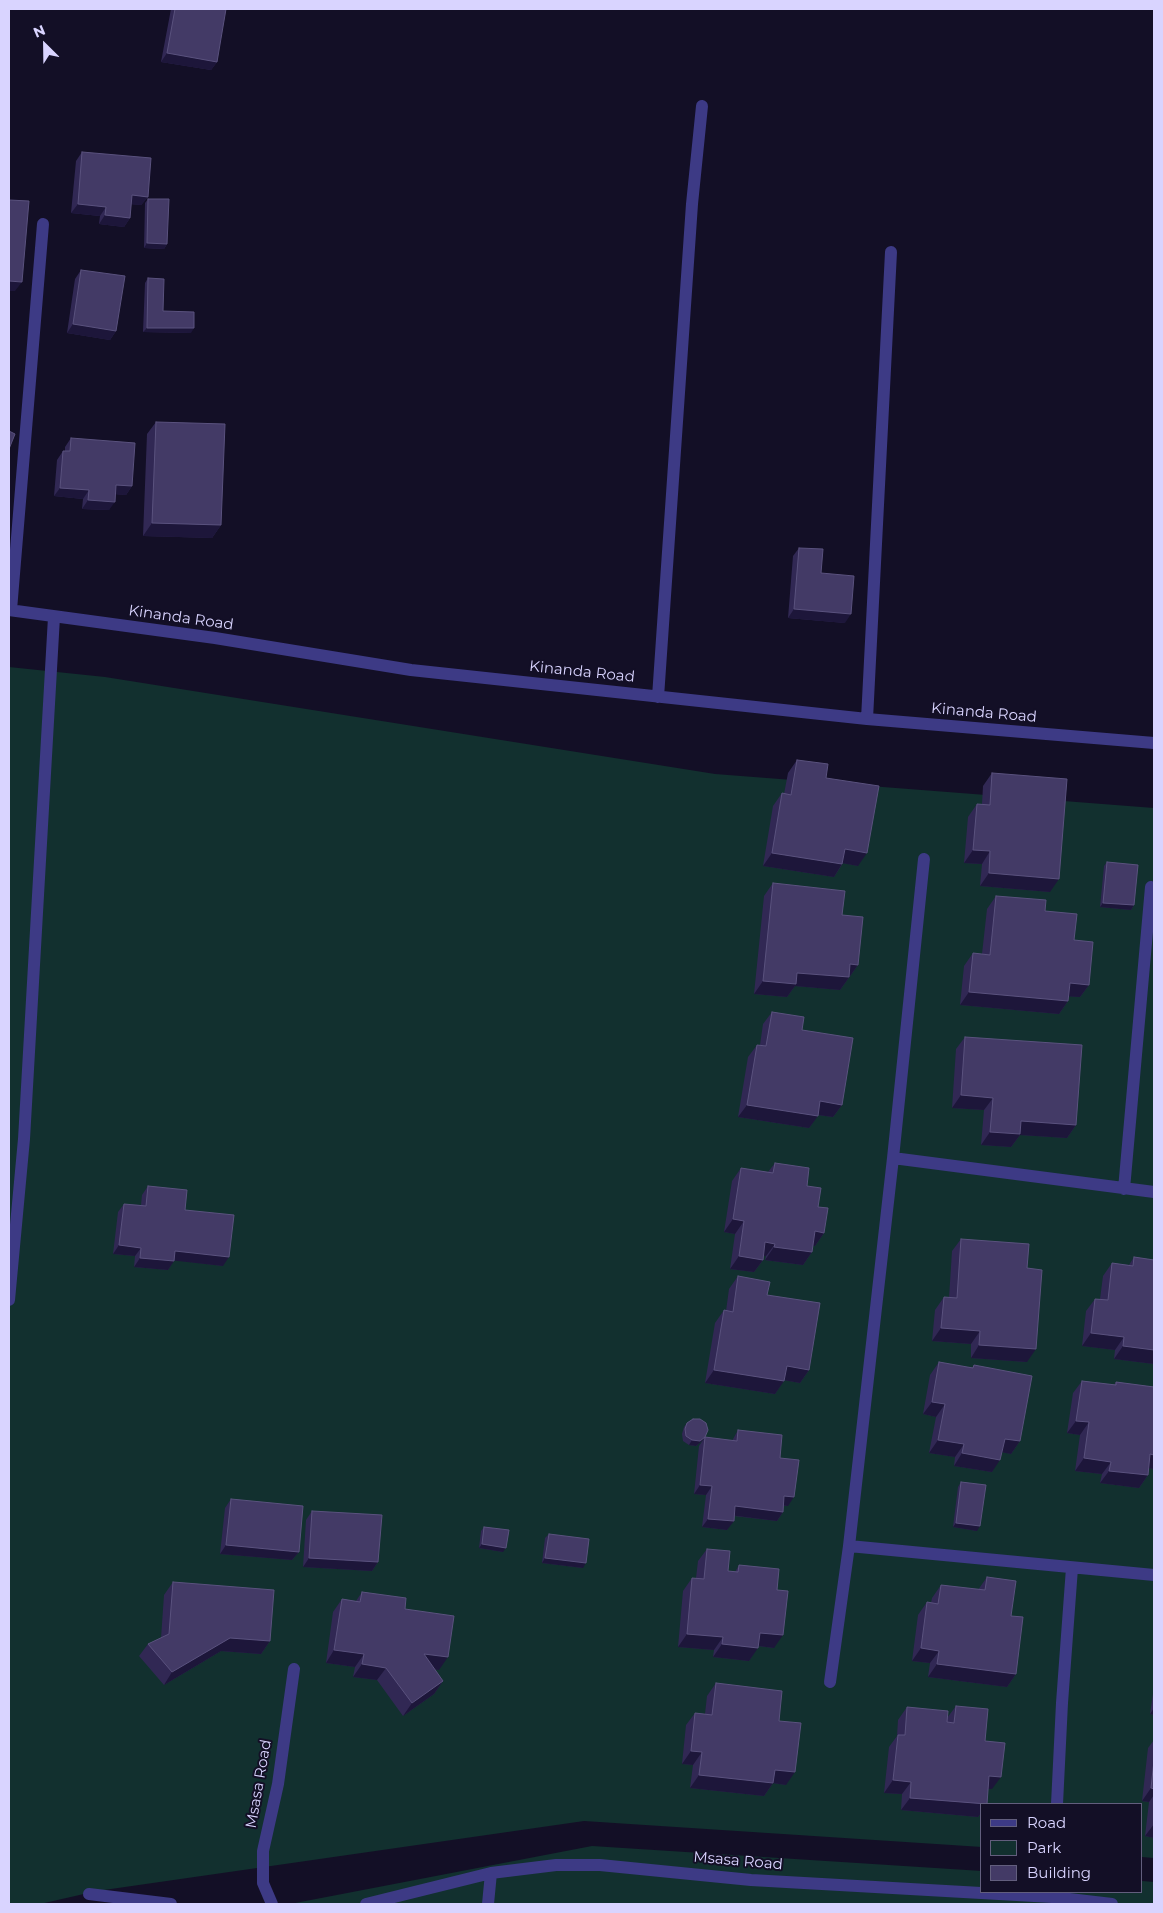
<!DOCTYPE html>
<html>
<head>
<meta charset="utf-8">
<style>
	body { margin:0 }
	#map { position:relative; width:1163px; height:1913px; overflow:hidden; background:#130f26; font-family:Montserrat,sans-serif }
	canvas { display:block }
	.frame { position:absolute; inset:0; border:10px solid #d9d4ff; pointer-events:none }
	.legend { position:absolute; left:980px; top:1803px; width:162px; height:90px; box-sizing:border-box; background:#130f26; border:1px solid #625e7d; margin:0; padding:6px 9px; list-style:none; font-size:15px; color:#d9d4ff }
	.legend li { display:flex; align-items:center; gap:10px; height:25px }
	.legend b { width:25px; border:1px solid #625e7d }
	.north { position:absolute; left:20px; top:20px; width:50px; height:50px; -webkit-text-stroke:4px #130f26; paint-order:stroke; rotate:337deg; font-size:14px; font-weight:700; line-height:20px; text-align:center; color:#d9d4ff }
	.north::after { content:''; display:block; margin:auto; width:18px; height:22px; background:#d9d4ff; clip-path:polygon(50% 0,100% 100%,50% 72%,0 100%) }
</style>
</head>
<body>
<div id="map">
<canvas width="1163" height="1913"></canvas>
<div class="frame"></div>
<ul class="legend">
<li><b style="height:6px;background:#3d3a85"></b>Road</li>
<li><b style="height:14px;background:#12302f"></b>Park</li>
<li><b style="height:14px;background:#433a66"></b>Building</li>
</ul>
<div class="north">N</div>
</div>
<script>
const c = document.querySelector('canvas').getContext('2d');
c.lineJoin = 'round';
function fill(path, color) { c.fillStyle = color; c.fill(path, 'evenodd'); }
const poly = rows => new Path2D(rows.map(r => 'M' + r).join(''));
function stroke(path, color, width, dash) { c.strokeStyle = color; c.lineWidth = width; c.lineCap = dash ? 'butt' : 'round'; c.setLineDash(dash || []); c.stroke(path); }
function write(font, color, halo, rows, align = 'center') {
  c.font = font + ' Montserrat,sans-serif'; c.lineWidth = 4; c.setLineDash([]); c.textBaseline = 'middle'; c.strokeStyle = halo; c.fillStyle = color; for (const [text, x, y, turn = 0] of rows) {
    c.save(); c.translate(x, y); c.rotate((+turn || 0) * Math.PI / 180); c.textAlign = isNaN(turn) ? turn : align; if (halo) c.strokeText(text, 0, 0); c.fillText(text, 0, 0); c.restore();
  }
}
const green = poly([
	[9,667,105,677,715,774,1154,808,1154,1858,1142,1857,1142,1804,982,1804,982,1847,584,1821,97,1891,40,1904,9,1904],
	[592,1846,982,1871,982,1892,1142,1892,1142,1881,1154,1882,1154,1904,290,1904]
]);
const minor = poly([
	[9,610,215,638,411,670,867,719,1154,743],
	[11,610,43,224],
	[658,697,692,204,702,106],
	[867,719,891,252],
	[924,859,893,1158,849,1546,1154,1575],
	[893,1158,1154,1192],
	[1124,1189,1151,887],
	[9,1300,24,1139,54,617],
	[830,1682,849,1546],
	[1057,1804,1062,1703,1072,1568],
	[89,1894,171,1904],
	[272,1904,263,1883,263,1851,278,1784,294,1669],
	[366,1904,491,1873,556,1865,600,1865,751,1880,1052,1897,1112,1904],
	[488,1904,491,1873]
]);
const wall = poly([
	[171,9,223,9,217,62,211,70,161,62],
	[82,152,148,197,141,205,131,204,130,218,124,227,99,224,100,216,71,213,76,161],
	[148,199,167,244,164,249,144,248,145,203],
	[81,270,116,331,110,340,67,333,75,279],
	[148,278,163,311,191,333,143,332,145,283],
	[156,422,221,525,212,538,143,536,147,434],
	[71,438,132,486,126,495,115,494,109,510,82,509,83,499,54,496,57,460,63,451,65,451,65,447],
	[799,548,821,573,845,623,788,618,793,556],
	[797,760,826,778,858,866,843,863,834,877,763,866,773,806,782,793,784,794,788,773],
	[992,773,1050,892,980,886,982,864,964,863,968,817,977,804,982,804,983,786],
	[1107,862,1134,905,1131,910,1100,907,1104,866],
	[773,883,842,915,858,965,840,990,795,986,787,997,754,994,764,896],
	[996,896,1045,911,1074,940,1089,985,1080,997,1068,996,1068,1001,1059,1014,960,1005,964,966,973,953,982,954,987,909],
	[772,1012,802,1030,842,1105,833,1117,818,1115,809,1128,738,1117,748,1057,757,1045,760,1045,763,1024],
	[965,1037,1076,1125,1067,1138,1020,1135,1011,1147,981,1145,984,1110,952,1108,956,1049],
	[775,1163,807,1186,818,1207,824,1233,815,1246,813,1245,812,1252,803,1265,765,1260,766,1256,763,1256,763,1260,754,1272,730,1269,735,1234,724,1232,732,1181,741,1168,768,1172],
	[148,1186,185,1210,223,1266,174,1260,168,1270,134,1267,135,1256,113,1254,118,1212,124,1204,141,1205,142,1195],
	[961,1239,1027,1268,1027,1362,971,1358,971,1344,932,1341,935,1310,944,1297,949,1298,952,1251],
	[1134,1257,1154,1260,1154,1364,1114,1359,1115,1350,1082,1346,1086,1311,1095,1299,1100,1299,1103,1276,1112,1263,1129,1265],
	[738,1276,767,1295,809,1370,800,1383,784,1380,775,1394,705,1383,715,1323,724,1310,726,1311,729,1289],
	[939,1362,972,1368,974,1365,1020,1441,1011,1454,1002,1452,992,1472,954,1466,955,1457,929,1453,936,1417,923,1414,930,1375],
	[1082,1381,1114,1385,1116,1382,1154,1387,1154,1469,1149,1468,1148,1475,1139,1488,1100,1483,1102,1474,1075,1471,1080,1435,1067,1433,1073,1393],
	[687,1423,705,1437,702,1441,696,1446,689,1445,683,1441,682,1434,684,1427],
	[738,1430,780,1458,788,1506,783,1506,783,1512,777,1521,734,1516,727,1530,702,1527,706,1495,694,1494,699,1446,705,1437,732,1441],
	[961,1482,977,1531,953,1527,958,1487],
	[231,1499,299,1552,292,1560,220,1554,225,1508],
	[312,1511,378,1562,372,1571,303,1567,306,1520],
	[484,1527,503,1552,479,1548,481,1531],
	[549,1534,583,1568,542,1563,545,1538],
	[707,1549,728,1571,735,1572,739,1565,777,1590,774,1648,758,1646,749,1661,713,1657,714,1650,678,1647,683,1591,692,1578,696,1578,698,1561],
	[987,1577,1011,1616,1016,1674,1007,1687,928,1677,930,1663,912,1661,918,1615,927,1602,931,1603,932,1598,941,1585,978,1590],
	[173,1582,270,1641,261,1654,221,1651,164,1685,139,1656,148,1644,161,1638,164,1595],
	[362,1592,405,1609,439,1670,435,1669,443,1681,434,1694,403,1716,377,1680,353,1677,355,1667,326,1663,333,1612,342,1599,356,1601],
	[716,1683,779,1721,786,1785,773,1783,764,1796,690,1788,693,1765,682,1764,686,1725,695,1713,705,1714,707,1696],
	[1154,1687,1154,1715,1150,1714],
	[956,1706,985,1741,992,1789,988,1789,982,1804,982,1812,978,1817,901,1810,902,1794,884,1793,889,1747,897,1736,898,1720,907,1707,947,1718],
	[1154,1740,1154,1838,1145,1836,1149,1802,1142,1801,1148,1748]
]);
const shadedWall = poly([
	[167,53,217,62,211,70,161,62],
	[132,195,148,197,141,205,126,204],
	[78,204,106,207,100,216,71,213],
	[105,215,130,218,124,227,99,224],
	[147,243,167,244,164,249,144,248],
	[9,281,22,282,15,291,9,291],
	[73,324,116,331,110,340,67,333],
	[147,328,194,328,191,333,143,332],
	[116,485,132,486,126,495,110,494],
	[60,488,89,490,83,499,54,496],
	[88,500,115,502,109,510,82,509],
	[152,523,221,525,212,538,143,536],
	[794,609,851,614,845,623,788,618],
	[845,849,867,853,858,866,836,862],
	[973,850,990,851,982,864,964,863],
	[772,853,842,864,834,877,763,866],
	[989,873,1059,879,1050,892,980,886],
	[1103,903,1134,905,1131,910,1100,907],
	[850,964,858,965,840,990,795,986,787,997,754,994,763,981,797,973],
	[1070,983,1089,985,1080,997,1061,996],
	[969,992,1068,1001,1059,1014,960,1005],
	[961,1095,993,1098,984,1110,952,1108],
	[820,1101,842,1105,833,1117,811,1114],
	[747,1105,818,1116,809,1128,738,1117],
	[1021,1121,1076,1125,1067,1138,1020,1135,1011,1147,981,1145,990,1132],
	[733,1219,744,1221,735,1234,724,1232],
	[815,1231,824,1233,815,1246,806,1244],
	[765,1242,775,1244,766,1256,756,1255],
	[119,1245,141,1248,135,1256,113,1254],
	[774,1247,812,1252,803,1265,765,1260],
	[175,1251,229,1257,223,1266,169,1260],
	[739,1256,763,1260,754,1272,730,1269],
	[140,1258,174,1261,168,1270,134,1267],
	[941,1328,980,1331,971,1344,932,1341],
	[1091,1333,1124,1337,1115,1350,1082,1346],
	[979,1345,1036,1349,1027,1362,971,1358],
	[1123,1346,1154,1350,1154,1364,1114,1359],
	[787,1366,809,1370,800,1383,778,1379],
	[714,1370,784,1381,775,1394,705,1383],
	[932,1402,945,1404,936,1417,923,1414],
	[1076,1421,1089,1422,1080,1435,1067,1433],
	[705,1437,702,1441,696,1446,689,1445,692,1440],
	[1005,1439,1020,1441,1011,1454,996,1451],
	[938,1440,964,1444,955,1457,929,1453],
	[962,1453,1000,1460,992,1472,954,1466],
	[1150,1454,1154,1455,1154,1469,1141,1467],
	[1084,1458,1111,1462,1102,1474,1075,1471],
	[1109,1471,1148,1475,1139,1488,1100,1483],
	[700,1485,712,1486,706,1495,694,1494],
	[784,1496,794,1497,788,1506,778,1505],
	[735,1506,783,1512,777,1521,729,1515],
	[708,1519,734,1521,727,1530,702,1527],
	[956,1523,980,1526,977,1531,953,1527],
	[482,1544,506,1548,503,1552,479,1548],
	[226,1545,299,1552,292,1560,220,1554],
	[309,1558,378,1562,372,1571,303,1567],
	[545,1558,586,1563,583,1568,542,1563],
	[760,1633,783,1635,774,1648,751,1645],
	[687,1634,723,1637,714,1650,678,1647],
	[230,1638,270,1641,261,1654,221,1651,164,1685,172,1672],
	[722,1644,758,1648,749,1661,713,1657],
	[921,1648,939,1651,930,1663,912,1661],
	[334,1650,364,1654,355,1667,326,1663],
	[424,1654,448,1657,439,1670,416,1667],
	[362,1664,386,1668,377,1680,353,1677],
	[937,1664,1016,1674,1007,1687,928,1677],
	[443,1681,434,1694,403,1716,412,1703],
	[1154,1708,1154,1715,1150,1714],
	[691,1751,702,1752,693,1765,682,1764],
	[775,1770,795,1772,786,1785,766,1782],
	[699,1775,773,1783,764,1796,690,1788],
	[989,1776,1001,1777,992,1789,980,1789],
	[893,1780,911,1782,902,1794,884,1793],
	[1151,1788,1154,1789,1154,1795,1149,1802,1142,1801],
	[910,1798,982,1804,982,1812,978,1817,901,1810],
	[1154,1824,1154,1838,1145,1836]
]);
const building = poly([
	[175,9,226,9,217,62,167,53,175,9],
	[82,152,151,158,148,197,132,195,130,218,105,215,106,207,78,204,82,152],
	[148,199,169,199,167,244,147,243,148,199],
	[9,200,29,201,22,282,9,281,9,200],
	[81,270,125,276,116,331,73,324,81,270],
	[148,278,164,279,163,311,194,312,194,328,147,328,148,278],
	[156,422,225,424,221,525,152,523,156,422],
	[9,431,15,434,9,449,9,431],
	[71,438,135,443,132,486,116,485,115,502,88,500,89,490,60,488,63,451,70,451,71,438],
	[799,548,823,549,821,573,854,576,851,614,794,609,799,548],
	[797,760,828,764,826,778,879,786,867,853,845,849,842,864,772,853,782,793,791,795,797,760],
	[992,773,1067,779,1059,879,989,873,990,851,973,850,977,804,990,805,992,773],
	[1107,862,1138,865,1134,905,1103,903,1107,862],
	[773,883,845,891,842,915,863,917,858,965,850,964,849,977,797,973,796,984,763,981,773,883],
	[996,896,1046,900,1045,911,1077,914,1074,940,1093,942,1089,985,1070,983,1068,1001,969,992,973,953,990,955,996,896],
	[772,1012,804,1017,802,1030,853,1038,842,1105,820,1101,818,1116,747,1105,757,1045,766,1046,772,1012],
	[965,1037,1082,1045,1076,1125,1021,1121,1020,1134,990,1132,993,1098,961,1095,965,1037],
	[775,1163,809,1168,807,1186,821,1188,818,1207,828,1208,824,1233,815,1231,812,1252,774,1247,775,1244,765,1242,763,1260,739,1256,744,1221,733,1219,741,1168,773,1173,775,1163],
	[148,1186,187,1190,185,1210,234,1215,229,1257,175,1251,174,1261,140,1258,141,1248,119,1245,124,1204,146,1206,148,1186],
	[961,1239,1029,1244,1027,1268,1042,1270,1036,1349,979,1345,980,1331,941,1328,944,1297,957,1298,961,1239],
	[1134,1257,1154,1260,1154,1350,1123,1346,1124,1337,1091,1333,1095,1299,1108,1300,1112,1263,1133,1266,1134,1257],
	[738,1276,770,1282,767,1295,820,1303,809,1370,787,1366,784,1381,714,1370,724,1310,733,1312,738,1276],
	[939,1362,973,1368,974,1365,1032,1376,1020,1441,1005,1439,1000,1460,962,1453,964,1444,938,1440,945,1404,932,1402,939,1362],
	[1082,1381,1116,1385,1116,1382,1154,1387,1154,1455,1150,1454,1148,1475,1109,1471,1111,1462,1084,1458,1089,1422,1076,1421,1082,1381],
	[693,1419,700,1419,706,1423,708,1430,705,1437,700,1441,692,1440,686,1436,685,1429,687,1423,693,1419],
	[738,1430,782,1435,780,1458,799,1460,794,1497,784,1496,783,1512,735,1506,734,1521,708,1519,712,1486,700,1485,705,1437,737,1441,738,1430],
	[961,1482,986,1485,980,1526,956,1523,961,1482],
	[231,1499,303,1506,299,1552,226,1545,231,1499],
	[312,1511,382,1515,378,1562,309,1558,312,1511],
	[484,1527,509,1530,506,1548,482,1544,484,1527],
	[549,1534,589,1539,586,1563,545,1558,549,1534],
	[707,1549,730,1551,728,1571,738,1572,739,1565,779,1569,777,1590,788,1591,783,1635,760,1633,758,1648,722,1644,723,1637,687,1634,692,1578,704,1579,707,1549],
	[987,1577,1016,1581,1011,1616,1023,1617,1016,1674,937,1664,939,1651,921,1648,927,1602,938,1604,941,1585,985,1590,987,1577],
	[173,1582,274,1590,270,1641,230,1638,172,1672,148,1644,169,1634,173,1582],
	[362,1592,406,1598,405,1609,454,1616,448,1657,424,1654,443,1681,412,1703,386,1668,362,1664,364,1654,334,1650,342,1599,360,1602,362,1592],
	[716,1683,782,1691,779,1721,801,1723,795,1772,775,1770,773,1783,699,1775,702,1752,691,1751,695,1713,712,1715,716,1683],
	[956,1706,988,1709,985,1741,1005,1743,1001,1777,989,1776,987,1804,910,1798,911,1782,893,1780,898,1735,905,1735,907,1707,948,1711,947,1722,954,1723,956,1706],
	[1154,1761,1154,1789,1151,1788,1154,1761]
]);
const streetNames = [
	["Kinanda Road",181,618,8],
	["Kinanda Road",582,672,6],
	["Kinanda Road",984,713,5],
	["Msasa Road",259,1784,-80],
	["Msasa Road",738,1861,5]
];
fill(green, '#12302f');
stroke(minor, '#3d3a85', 12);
fill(wall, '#312854');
fill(shadedWall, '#1d163a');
fill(building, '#433a66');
stroke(building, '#5a527e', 1);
write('15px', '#d9d4ff', '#130f26', streetNames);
</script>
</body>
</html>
